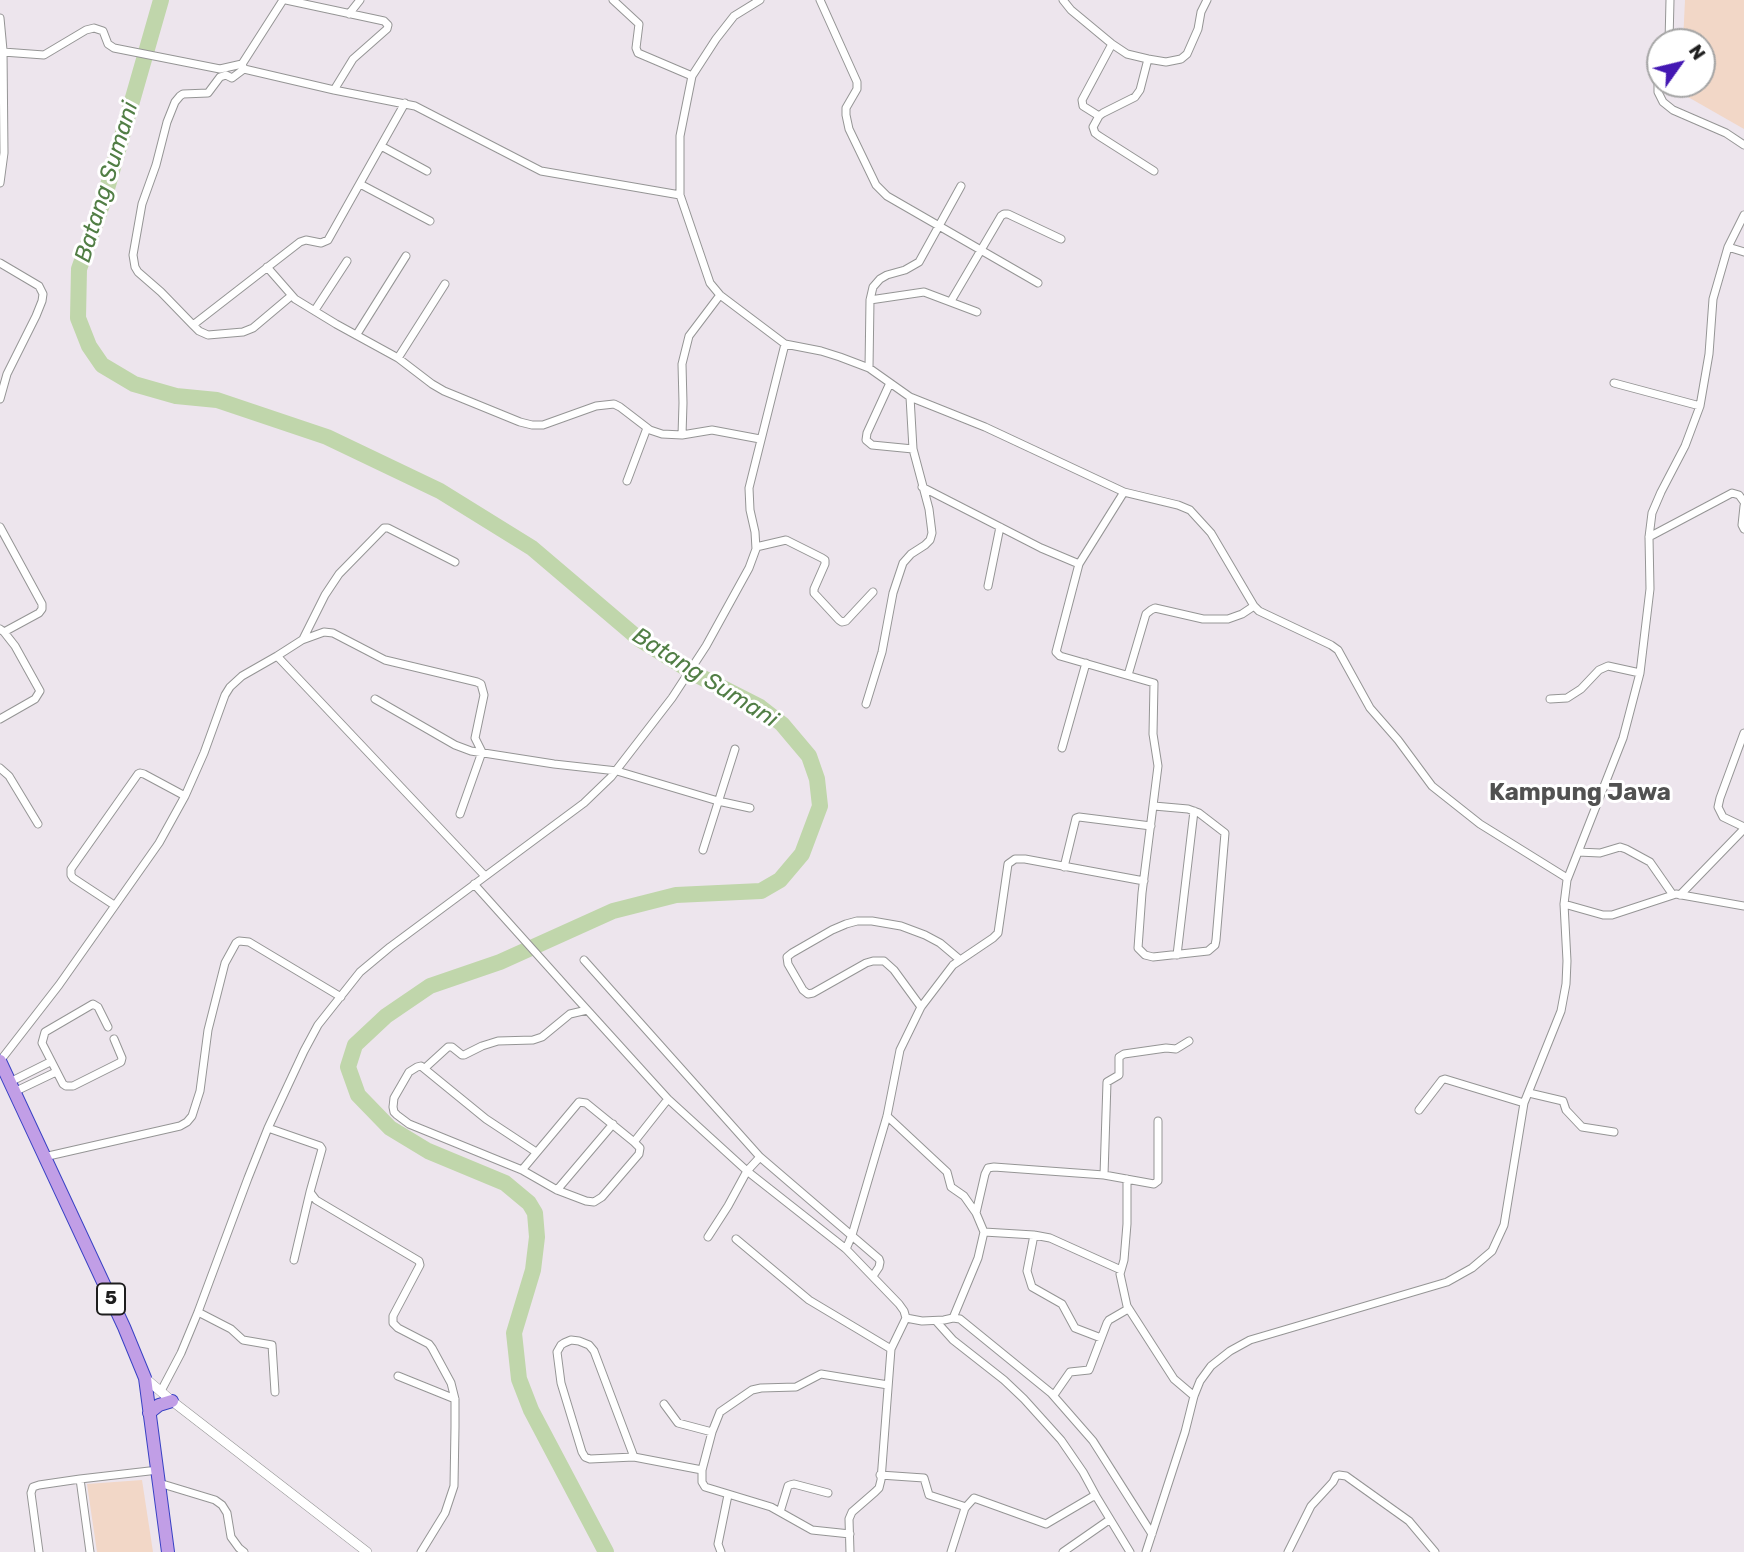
<!DOCTYPE html>
<html>
<head>
<meta charset="utf-8">
<style>
	body { margin:0 }
	#map { position:relative; width:1744px; height:1552px; overflow:hidden; background:#ede5ed; font-family:Rubik,sans-serif }
	canvas { display:block }
	.north { position:absolute; left:1646px; top:28px; width:70px; height:70px; box-sizing:border-box; background:#fff; border:2px solid #a5a5a5; border-radius:50%; rotate:56deg; font-size:19px; font-weight:700; line-height:28px; text-align:center; color:#1e1e1e }
	.north::after { content:''; display:block; margin:auto; width:24px; height:32px; background:#4418b3; clip-path:polygon(50% 0,100% 100%,50% 72%,0 100%) }
</style>
</head>
<body>
<div id="map">
<canvas width="1744" height="1552"></canvas>
<div class="north">N</div>
</div>
<script>
const c = document.querySelector('canvas').getContext('2d');
c.lineJoin = 'round';
function fill(path, color) { c.fillStyle = color; c.fill(path, 'evenodd'); }
const poly = rows => new Path2D(rows.map(r => 'M' + r).join(''));
function stroke(path, color, width, dash) { c.strokeStyle = color; c.lineWidth = width; c.lineCap = dash ? 'butt' : 'round'; c.setLineDash(dash || []); c.stroke(path); }
function write(font, color, halo, rows, align = 'center') {
  c.font = font + ' Rubik,sans-serif'; c.lineWidth = 6; c.setLineDash([]); c.textBaseline = 'middle'; c.strokeStyle = halo; c.fillStyle = color; for (const [text, x, y, turn = 0] of rows) {
    c.save(); c.translate(x, y); c.rotate((+turn || 0) * Math.PI / 180); c.textAlign = isNaN(turn) ? turn : align; if (halo) c.strokeText(text, 0, 0); c.fillText(text, 0, 0); c.restore();
  }
}
const park = poly([
	[1685,0,1744,0,1744,129,1681,93,1681,84,1702,84,1702,42,1683,42],
	[142,1480,153,1552,97,1552,87,1484]
]);
const river = poly([
	[161,0,104,199,79,269,78,318,89,346,102,365,134,384,176,396,217,400,327,437,440,491,532,548,639,639,697,675,760,707,782,724,809,756,817,779,820,806,802,854,780,880,761,891,676,895,613,911,500,962,430,986,386,1016,355,1045,348,1067,358,1095,390,1128,428,1151,505,1183,529,1203,535,1213,537,1237,533,1270,514,1333,519,1379,531,1410,606,1552]
]);
const minor = poly([
	[283,0,244,61,242,64,244,69,334,90,415,106,541,171,680,195],
	[286,0,384,21,388,25,387,29,353,59,334,90],
	[613,0,639,24,636,48,638,53,692,76],
	[760,0,734,16,716,39,692,76,680,136,680,195,710,283,720,295,785,344,821,351,840,357,869,368,910,397,985,427,1124,492,1178,505,1190,510,1211,533,1254,606,1259,611,1331,645,1338,650,1370,708,1398,740,1432,786,1480,824,1567,878],
	[820,0,857,82,857,89,846,108,846,115,849,129,876,185,887,196,1038,283],
	[1063,0,1071,10,1112,44,1127,54,1148,59,1166,62,1181,59,1187,54,1198,29,1201,12,1207,0],
	[349,14,360,0],
	[0,18,3,50,4,153,0,183],
	[1669,42,1670,0],
	[3,52,44,55,86,30,94,28,103,31,108,44,114,48,220,69,242,64],
	[1148,59,1140,90,1135,97,1103,113,1099,116,1093,127,1095,133,1099,136,1154,171],
	[1660,75,1658,82,1658,92,1663,102,1673,110,1726,133,1744,145],
	[1099,116,1083,106,1082,100,1112,44],
	[381,146,427,171],
	[360,184,430,221],
	[1728,247,1744,252],
	[0,263,39,286,43,294,42,301,36,316,7,374,0,399],
	[267,267,295,299,336,324,398,358,432,384,444,391,520,422,532,425,543,425,596,406,614,404,620,407,650,430,662,434,682,435,712,430,760,439],
	[291,296,253,328,243,332,208,335,199,331,193,325,300,242,306,240,321,243,328,240,405,103],
	[870,300,924,292,977,312],
	[951,301,1001,216,1004,214,1008,214,1061,239],
	[315,310,347,261],
	[193,325,161,292,138,272,135,267,133,255,142,204,156,165,167,122,175,102,180,96,183,94,208,93,220,77,226,75,232,78,244,69],
	[357,334,406,256],
	[398,358,445,284],
	[869,368,870,300,873,287,880,279,887,275,905,270,919,262,961,186],
	[890,383,867,433,866,440,872,445,913,449],
	[1614,383,1700,406],
	[682,435,683,403,682,364,689,336,720,295],
	[627,481,647,428],
	[922,487,1041,548,1079,564],
	[1124,492,1079,564,1056,652,1060,656,1154,683,1153,734,1158,766,1142,893,1138,948,1145,955,1153,957,1208,951,1215,945,1216,940,1225,833,1199,813,1188,809,1154,806],
	[1744,506,1742,525,1744,529],
	[0,527,42,604,42,609,39,613,4,632],
	[1649,537,1732,493,1739,495,1744,502],
	[756,547,786,540,822,558,825,560,825,564,814,589,814,593,839,620,842,622,846,621,873,592],
	[988,586,1000,527],
	[0,629,4,632,15,646,40,691,35,699,0,719],
	[303,639,325,595,339,574,384,528,388,528,455,562],
	[277,656,485,876],
	[1128,675,1146,614,1151,610,1155,608,1203,619,1228,619,1242,614,1254,606],
	[375,699,455,745,471,751,554,764,617,771,718,801,750,808],
	[1550,699,1567,698,1581,689,1599,670,1608,666,1640,673],
	[866,704,882,652,893,593,903,563,911,554,925,545,930,540,932,533,929,509,913,449,910,397],
	[1744,733,1720,798,1718,807,1723,817,1744,827],
	[1062,748,1086,663],
	[0,768,9,776,38,824],
	[703,850,735,749],
	[1578,852,1600,853,1620,847,1626,849,1650,862,1673,895],
	[1064,867,1076,818,1079,817,1151,826],
	[474,884,570,991,668,1099,747,1171,846,1249,899,1304,904,1311,906,1318],
	[1680,895,1744,829],
	[1564,904,1603,915,1612,915,1676,894,1744,906],
	[114,905,73,878,71,875,71,869,138,774,140,773,144,774,185,796],
	[1177,955,1194,811],
	[584,960,760,1157,879,1259,880,1262,879,1267,873,1276],
	[921,1007,894,970,884,961,873,961,866,963,813,993,808,994,803,990,788,964,787,957,792,953,832,930,846,924,857,921,872,921,901,926,925,935,940,943,959,959],
	[108,1027,98,1007,93,1004,45,1032,42,1043,63,1084,66,1086,73,1086,121,1062,122,1058,114,1039],
	[0,1061,59,985,159,843,185,796,204,753,225,695,230,687,242,676,277,656,302,640,324,632,333,633,385,660,477,682,481,684,484,695,475,738,482,752,460,814],
	[425,1068,448,1047,452,1047,462,1055,464,1055,482,1046,498,1041,533,1040,542,1037,570,1014,587,1010],
	[10,1082,50,1062],
	[14,1092,56,1072],
	[1529,1093,1563,1101,1566,1110,1582,1127,1614,1132],
	[1419,1110,1442,1080,1445,1079,1524,1103],
	[887,1116,947,1172,951,1187,964,1196,976,1213],
	[268,1128,320,1146,322,1149,310,1192,316,1200,419,1261,420,1265,393,1316,393,1323,398,1328,429,1344,432,1348,451,1383,455,1399,455,1427,454,1486,445,1513,421,1552],
	[536,1152,486,1119,421,1066,417,1067,409,1072,394,1098,393,1107,394,1112,397,1115,409,1124,522,1170,557,1190,586,1201,594,1202,602,1197,639,1154,640,1148,634,1142,668,1099],
	[44,1157,180,1126,187,1122,192,1116,200,1091,208,1030,225,963,236,943,239,941,249,942,341,997],
	[522,1170,579,1102,586,1103,634,1142],
	[1104,1175,1107,1082,1119,1075,1119,1057,1124,1054,1166,1048,1176,1049,1189,1041],
	[1127,1179,1127,1224,1124,1260,1120,1274,1127,1306,1174,1379,1194,1396],
	[557,1190,613,1124],
	[984,1232,1034,1235,1050,1238,1121,1270],
	[1034,1235,1027,1271,1032,1287,1062,1304,1075,1328,1101,1338],
	[708,1237,728,1206,747,1171,760,1157],
	[736,1239,809,1300,891,1349],
	[846,1249,852,1235,887,1116,900,1050,921,1007,953,965,993,938,998,933,1008,864,1015,859,1025,859,1144,881],
	[294,1260,310,1192],
	[198,1312,231,1329,243,1340,272,1345,275,1392],
	[906,1318,922,1321,944,1320,953,1318,960,1319,1051,1393,1093,1441,1152,1534],
	[953,1318,978,1258,984,1232,976,1213,985,1174,988,1168,994,1167,1104,1175,1154,1184,1158,1181,1158,1121],
	[936,1321,953,1340,1004,1380,1024,1399,1061,1440,1083,1472,1096,1496,1130,1552],
	[398,1376,455,1399],
	[161,1391,181,1353,198,1312,248,1178,268,1128,304,1051,318,1025,360,972,390,947,584,803,611,777,672,698,706,646,749,568,756,549,755,532,750,510,749,488,785,344],
	[1054,1395,1070,1372,1089,1370,1107,1323,1109,1320,1128,1309],
	[664,1404,678,1423,712,1432],
	[634,1457,594,1351,589,1345,579,1341,571,1340,564,1343,561,1345,557,1352,561,1383,582,1452,585,1457,590,1459,634,1457,702,1470],
	[880,1475,924,1478,929,1495,966,1507],
	[80,1479,90,1552],
	[159,1483,215,1500,222,1505,227,1513,231,1537,239,1548,244,1552],
	[780,1512,788,1486,790,1485,794,1484,828,1493],
	[850,1534,812,1530,771,1507,705,1487,702,1482,702,1470,712,1432,720,1412,752,1390,761,1388,796,1387,821,1374,888,1385],
	[39,1552,31,1493,33,1487,39,1485,80,1479,158,1470],
	[721,1552,718,1544,728,1495],
	[850,1552,849,1519,852,1512,875,1492,879,1488,881,1480,891,1349,906,1318],
	[951,1552,965,1508,974,1498,1046,1524,1092,1497,1096,1496],
	[1063,1552,1109,1520],
	[1146,1552,1185,1432,1194,1396,1200,1381,1211,1366,1230,1351,1250,1340,1447,1282,1472,1268,1492,1251,1504,1225,1524,1103,1561,1011,1566,984,1567,961,1564,904,1567,880,1623,738,1640,673,1650,589,1649,537,1652,513,1661,492,1685,446,1700,406,1709,354,1713,299,1728,247,1744,215],
	[1288,1552,1311,1506,1333,1482,1336,1476,1339,1475,1346,1476,1409,1521,1435,1552]
]);
const tertiary = poly([
	[145,1378,172,1401,367,1552]
]);
const trunk = poly([
	[0,1061,124,1327,145,1378,168,1552],
	[149,1413,159,1405,172,1401]
]);
const shields = [
	[111,1299,28]
];
const shieldNames = [
	["5",111,1299]
];
const waterNames = [
	["Batang Sumani",107,182,-73],
	["Batang Sumani",705,678,32]
];
const quarterNames = [
	["Kampung Jawa",1580,793]
];
fill(park, '#f2d7c7');
stroke(river, '#c0d6ab', 16);
stroke(minor, '#959595', 9);
stroke(tertiary, '#959595', 10);
stroke(trunk, '#3942c4', 14);
stroke(minor, '#fff', 7);
stroke(tertiary, '#fff', 9);
stroke(trunk, '#c19ee6', 12);
for (const [x, y, w] of shields) { const box = new Path2D(); box.roundRect(x - w / 2, y - 15.5, w, 31, 5); c.fillStyle = '#fff'; c.fill(box); stroke(box, '#1e1e1e', 2); }
write('bold 19px', '#1e1e1e', null, shieldNames);
write('italic 23px', '#517e45', '#fff', waterNames);
write('bold 24px', '#515151', '#fff', quarterNames);
</script>
</body>
</html>
